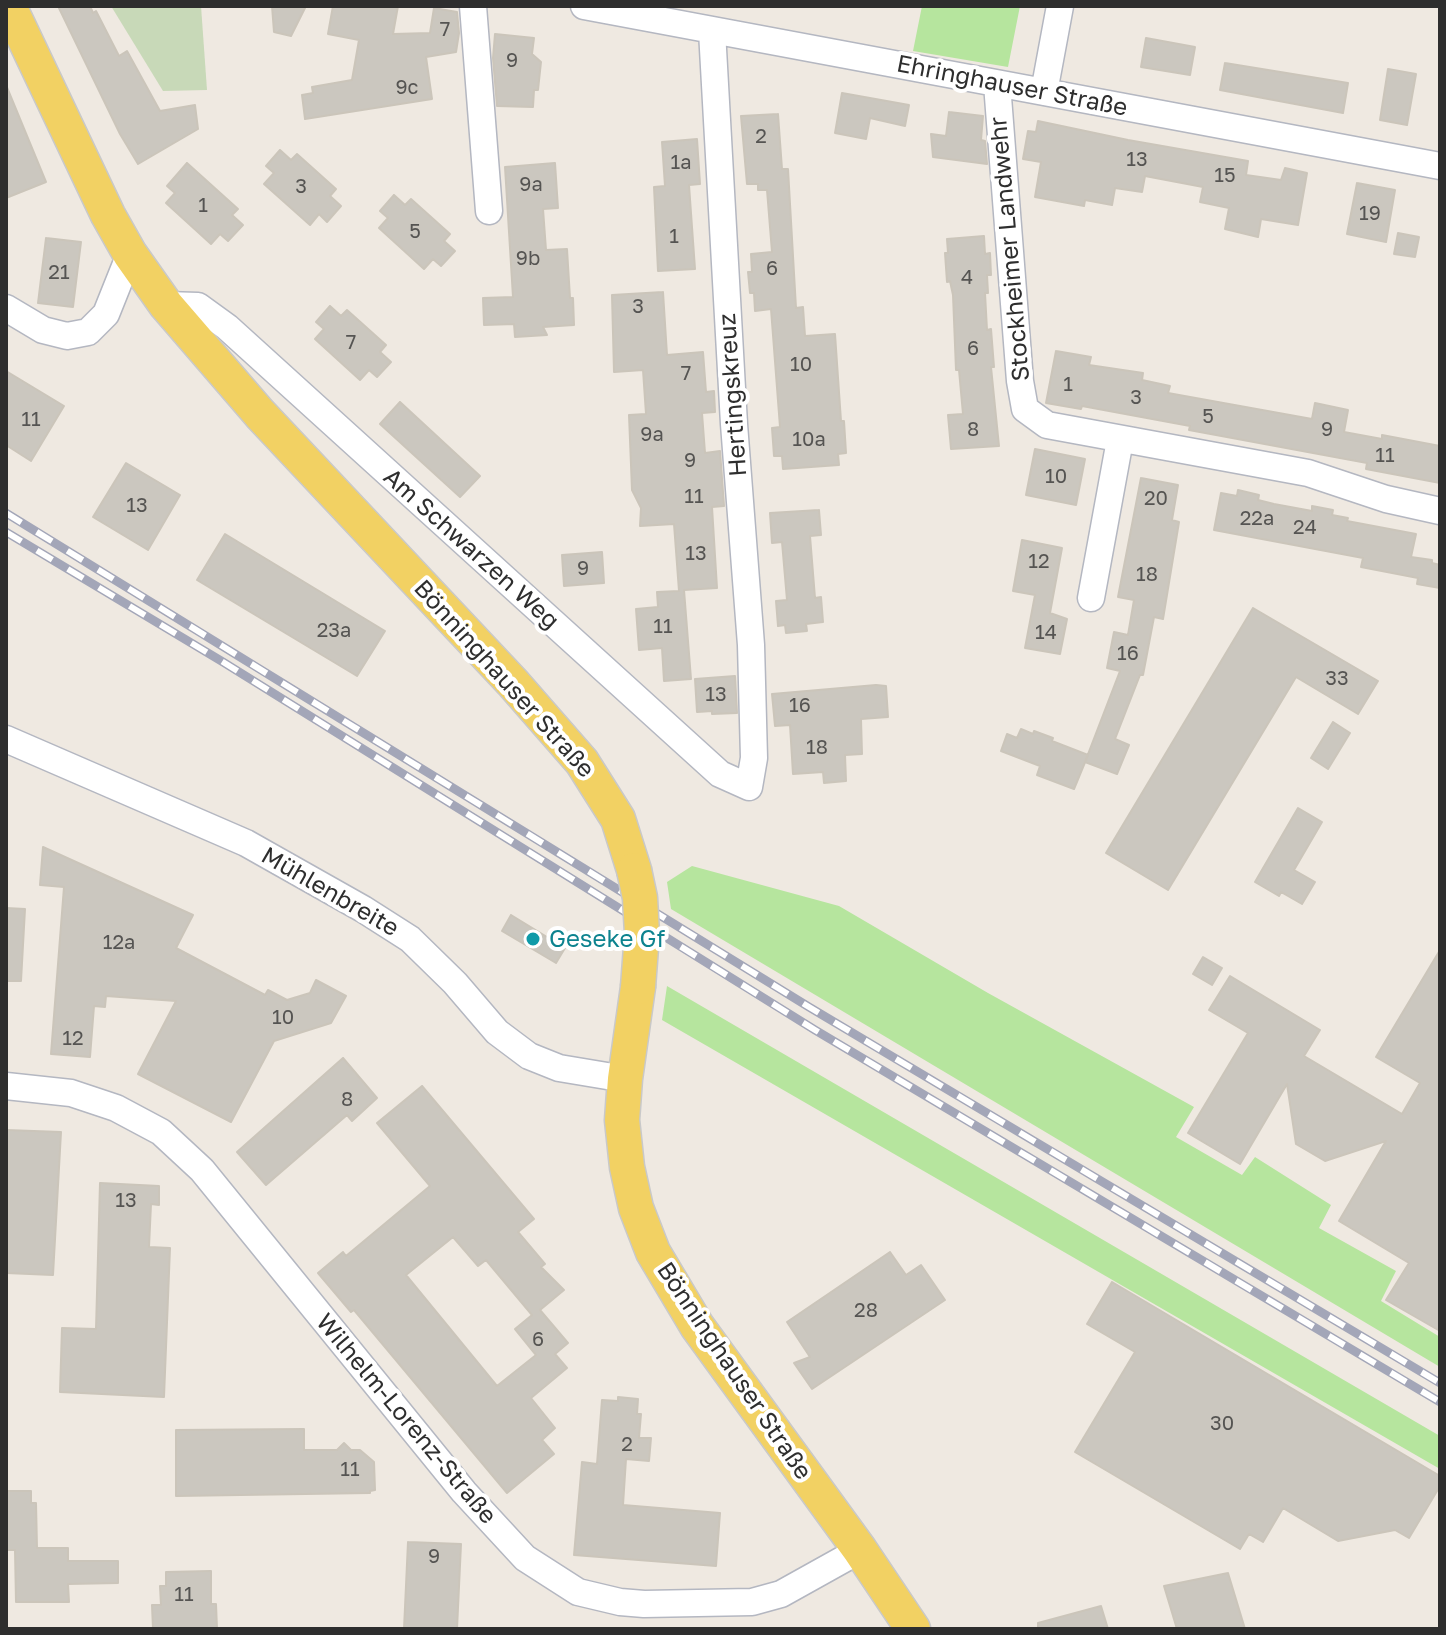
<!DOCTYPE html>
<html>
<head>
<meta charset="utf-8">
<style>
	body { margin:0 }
	#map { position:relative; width:1446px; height:1635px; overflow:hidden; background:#efe9e1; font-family:"Golos Text",sans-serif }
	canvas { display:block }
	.frame { position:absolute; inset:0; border:8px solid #2e2e2e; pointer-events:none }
</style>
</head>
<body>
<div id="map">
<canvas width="1446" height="1635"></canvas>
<div class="frame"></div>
</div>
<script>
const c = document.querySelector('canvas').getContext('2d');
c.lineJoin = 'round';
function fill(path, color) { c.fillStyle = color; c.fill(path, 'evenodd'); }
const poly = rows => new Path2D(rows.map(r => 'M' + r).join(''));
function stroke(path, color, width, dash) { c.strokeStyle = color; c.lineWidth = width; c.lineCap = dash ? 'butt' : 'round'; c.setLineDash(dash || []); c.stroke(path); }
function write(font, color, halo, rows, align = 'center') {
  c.font = font + ' "Golos Text",sans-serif'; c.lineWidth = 8; c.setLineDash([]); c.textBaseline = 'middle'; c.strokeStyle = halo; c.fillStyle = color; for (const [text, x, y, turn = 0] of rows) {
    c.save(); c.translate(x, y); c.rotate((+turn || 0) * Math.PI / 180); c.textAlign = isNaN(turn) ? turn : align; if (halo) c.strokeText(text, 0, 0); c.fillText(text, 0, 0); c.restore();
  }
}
const green = poly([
	[922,6,1020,6,1008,67,913,51],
	[692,866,839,906,988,993,1194,1107,1176,1137,1242,1175,1255,1157,1331,1205,1319,1228,1396,1271,1381,1301,1440,1337,1440,1367,671,909,667,882],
	[667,986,1440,1436,1440,1469,662,1020]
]);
const cemetery = poly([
	[111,6,201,6,207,90,163,91]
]);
const building = poly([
	[58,6,90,6,93,13,96,11,119,56,127,51,160,111,195,105,198,129,138,164,120,134,58,6],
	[272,6,306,6,291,36,274,32,272,6],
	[333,6,398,6,393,34,430,33,434,8,457,12,459,33,456,52,426,57,432,99,305,119,302,95,313,93,312,87,352,80,359,40,328,34,333,6],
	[495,34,534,38,532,54,541,62,538,90,534,90,533,107,497,106,493,58,495,34],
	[1146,38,1195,47,1190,75,1141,67,1146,38],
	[1225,63,1348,83,1343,113,1220,90,1225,63],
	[1388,69,1416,74,1407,125,1380,120,1388,69],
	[6,85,46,182,6,198,6,85],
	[842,93,909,105,905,126,870,118,866,139,835,133,842,93],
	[949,112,983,116,981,140,985,141,987,164,933,157,931,134,946,136,949,112],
	[778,114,782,169,788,169,796,308,803,307,805,336,835,334,841,421,844,421,846,453,838,454,839,465,783,469,782,456,774,456,772,428,780,427,771,309,755,311,754,293,750,293,748,272,752,272,751,254,772,252,767,190,758,190,758,184,747,184,741,116,778,114],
	[1038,121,1128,140,1248,161,1246,175,1281,180,1285,168,1307,173,1298,225,1261,219,1258,237,1225,229,1229,208,1200,202,1203,187,1145,176,1142,192,1115,188,1112,205,1085,200,1084,206,1035,197,1041,162,1023,159,1028,131,1036,132,1038,121],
	[697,139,700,184,689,185,695,269,658,271,654,187,665,186,662,142,697,139],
	[280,150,291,160,297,154,336,189,330,196,341,206,327,222,319,214,310,225,264,184,274,173,266,166,280,150],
	[187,163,238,209,232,215,243,225,228,241,220,234,211,244,166,203,175,193,167,186,187,163],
	[555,163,558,208,543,209,546,250,567,249,570,298,573,298,574,325,543,327,547,335,515,337,514,324,484,325,483,298,513,297,505,167,555,163],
	[1357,183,1395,190,1386,242,1347,234,1357,183],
	[394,195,405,205,411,199,450,234,444,241,455,251,441,266,433,259,424,269,379,228,388,218,380,211,394,195],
	[1398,233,1419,237,1415,257,1394,254,1398,233],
	[984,236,985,254,990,253,991,275,987,275,988,293,985,293,987,330,991,329,994,367,991,367,999,446,951,449,948,415,963,414,959,370,956,370,953,295,950,281,947,282,945,253,948,253,947,239,984,236],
	[46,238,81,242,73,307,38,303,46,238],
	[663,292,667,355,703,352,706,392,714,391,715,412,702,413,705,453,720,451,724,506,712,507,717,588,684,590,691,679,664,681,662,648,639,650,636,609,658,607,657,592,679,591,674,524,640,526,641,508,632,490,629,415,646,414,643,370,614,372,612,295,663,292],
	[330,306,341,316,347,310,386,345,380,352,391,362,377,377,369,370,360,380,315,339,324,329,316,322,330,306],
	[1056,351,1091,357,1089,365,1143,373,1142,380,1170,386,1168,393,1312,419,1315,403,1348,410,1344,432,1382,439,1382,435,1440,446,1440,483,1366,469,1367,463,1189,430,1190,426,1082,406,1081,409,1046,403,1056,351],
	[6,371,64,406,31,461,6,445,6,371],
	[400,402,480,476,460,497,380,424,400,402],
	[1035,449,1085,459,1076,505,1026,495,1035,449],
	[126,463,180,495,148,550,93,517,126,463],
	[1141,478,1178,485,1172,520,1179,522,1163,619,1154,617,1143,675,1140,675,1115,739,1129,745,1117,774,1085,762,1120,671,1107,668,1114,632,1128,635,1134,600,1118,597,1141,478],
	[1238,490,1259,495,1258,500,1274,504,1312,511,1312,506,1333,510,1332,515,1348,518,1347,521,1416,534,1411,557,1432,560,1432,563,1440,565,1440,588,1417,584,1418,578,1361,567,1363,558,1214,530,1221,493,1237,496,1238,490],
	[819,510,821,535,810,536,815,598,821,597,823,622,806,624,807,631,786,633,785,625,778,626,776,601,787,600,782,542,772,543,770,513,819,510],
	[225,534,385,631,357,676,197,580,225,534],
	[1022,540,1062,548,1050,613,1067,619,1060,654,1025,648,1035,595,1013,591,1022,540],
	[602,552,604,583,564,586,562,555,602,552],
	[1253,608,1378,681,1358,714,1296,677,1168,890,1106,853,1253,608],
	[735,676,737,713,712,714,712,711,697,712,695,679,735,676],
	[876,685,886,686,888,717,861,719,862,754,845,755,846,781,824,783,823,772,793,774,790,725,775,726,772,694,876,685],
	[1333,722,1350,733,1328,769,1311,758,1333,722],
	[1021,729,1033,734,1034,731,1053,738,1052,741,1088,755,1074,789,1037,775,1040,766,1001,751,1007,734,1017,738,1021,729],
	[1298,808,1322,822,1294,870,1315,882,1302,904,1281,892,1279,896,1255,882,1298,808],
	[43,847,193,915,176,948,265,995,268,990,287,1000,310,993,316,980,346,996,331,1023,274,1041,231,1122,138,1074,176,1001,106,996,105,1007,94,1006,90,1057,51,1054,64,887,40,885,43,847],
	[6,908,25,909,21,981,6,981,6,908],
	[511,915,565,948,556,963,502,931,511,915],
	[1440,950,1440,1331,1386,1300,1409,1263,1339,1221,1386,1141,1325,1161,1296,1144,1287,1084,1240,1164,1188,1133,1248,1033,1209,1010,1230,976,1320,1030,1304,1056,1402,1114,1420,1083,1376,1057,1440,950],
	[1203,957,1222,968,1212,985,1193,974,1203,957],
	[343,1058,377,1098,352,1121,347,1115,266,1185,237,1152,343,1058],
	[422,1086,534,1219,518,1232,545,1264,541,1267,564,1290,540,1310,568,1343,555,1354,567,1368,531,1398,555,1428,542,1440,554,1454,507,1493,354,1310,351,1312,318,1273,343,1252,346,1256,430,1186,377,1123,422,1086],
	[453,1237,478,1266,486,1260,532,1315,515,1329,536,1355,497,1386,406,1275,453,1237],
	[6,1130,61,1132,53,1275,6,1273,6,1130],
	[100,1183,159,1186,159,1205,151,1204,149,1247,170,1248,164,1397,60,1392,62,1328,96,1329,100,1183],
	[890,1252,906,1275,921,1265,945,1300,812,1389,794,1363,810,1357,787,1322,890,1252],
	[1112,1282,1440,1476,1440,1486,1409,1538,1395,1530,1338,1541,1283,1508,1263,1542,1249,1534,1240,1549,1075,1452,1135,1352,1087,1324,1112,1282],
	[618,1397,638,1399,637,1414,641,1414,639,1438,651,1438,649,1461,626,1459,623,1505,720,1513,716,1566,574,1555,582,1462,597,1464,602,1400,618,1401,618,1397],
	[304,1429,304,1450,337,1450,344,1443,351,1450,360,1450,374,1462,375,1490,370,1491,370,1493,176,1496,176,1430,304,1429],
	[6,1491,31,1491,31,1503,36,1503,37,1548,68,1548,68,1561,118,1561,118,1583,68,1584,69,1602,16,1602,15,1550,6,1550,6,1491],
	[408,1542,461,1544,457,1629,404,1629,408,1542],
	[211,1571,211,1604,216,1604,217,1629,153,1629,152,1605,161,1605,160,1586,166,1586,166,1572,211,1571],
	[1228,1573,1245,1629,1177,1629,1164,1586,1228,1573],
	[1101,1606,1108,1629,1038,1629,1038,1623,1101,1606]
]);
const minor = poly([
	[473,6,489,211],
	[584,6,1440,166],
	[997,84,1020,381,1025,409,1047,425,1308,473,1386,499,1440,511],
	[1044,92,1060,6],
	[166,305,198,306,227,327,720,774,749,787,754,758,751,645,734,424,712,31],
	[6,308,43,330,67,336,88,332,106,314,130,254],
	[1091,598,1120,440],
	[6,739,246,843,363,909,410,939,455,983,497,1032,529,1056,559,1068,625,1079],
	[6,1086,71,1093,116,1108,161,1132,202,1170,464,1492,525,1558,578,1592,620,1602,644,1604,752,1602,781,1594,860,1550]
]);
const major = poly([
	[9,6,108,215,130,254,166,305,260,414,513,683,582,762,618,819,634,870],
	[638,987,625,1079,622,1120,627,1167,636,1208,653,1252,697,1326,860,1550,913,1629]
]);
const rail = poly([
	[6,513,809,1007,1440,1383],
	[6,532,223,662,815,1030,1440,1402]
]);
const majorBridge = poly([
	[634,870,640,898,642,934,638,987]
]);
const markers = [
	[533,939,8,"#0f9aa8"]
];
const numberNames = [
	["7",445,30],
	["9",512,61],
	["9c",407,88],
	["2",761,137],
	["13",1137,160],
	["1a",681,163],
	["15",1225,176],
	["9a",531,185],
	["3",301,187],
	["1",203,206],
	["19",1370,214],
	["5",415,232],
	["1",674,237],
	["9b",528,259],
	["6",772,269],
	["21",59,273],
	["4",967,278],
	["3",638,307],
	["7",351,343],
	["6",973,349],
	["10",801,365],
	["7",686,374],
	["1",1068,385],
	["3",1136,398],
	["5",1208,417],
	["11",31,420],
	["8",973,430],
	["9",1327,430],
	["9a",652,435],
	["10a",809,440],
	["11",1385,456],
	["9",690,461],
	["10",1056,477],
	["11",694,497],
	["20",1156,499],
	["13",137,506],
	["22a",1257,519],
	["24",1305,528],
	["13",696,554],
	["12",1039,562],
	["9",583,569],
	["18",1147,575],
	["11",663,627],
	["23a",334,631],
	["14",1046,633],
	["16",1128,654],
	["33",1337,679],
	["13",716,695],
	["16",800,706],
	["18",817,748],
	["12a",119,943],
	["10",283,1018],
	["12",73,1039],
	["8",347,1100],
	["13",126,1201],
	["28",866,1311],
	["6",538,1340],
	["30",1222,1424],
	["2",627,1445],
	["11",350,1470],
	["9",434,1557],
	["11",184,1595]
];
const streetNames = [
	["Ehringhauser Straße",1012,86,11],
	["Stockheimer Landwehr",1010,249,-95],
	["Hertingskreuz",733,395,-94],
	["Am Schwarzen Weg",471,549,42],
	["Bönninghauser Straße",504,679,48],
	["Mühlenbreite",330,892,30],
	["Bönninghauser Straße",734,1371,56],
	["Wilhelm-Lorenz-Straße",406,1419,50]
];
const cultureNames = [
	["Geseke Gf",549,939]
];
fill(green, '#b6e59e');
fill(cemetery, '#c8d9b8');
fill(building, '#cbc7bf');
stroke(building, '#cbc5ba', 2);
stroke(minor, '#b4b7c1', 29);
stroke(major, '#c9c9c9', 37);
stroke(minor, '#fff', 26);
stroke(major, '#f2d163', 34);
stroke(rail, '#a3a6b8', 9);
stroke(rail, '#fff', 6, [18]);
stroke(majorBridge, '#c9c9c9', 37, []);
stroke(majorBridge, '#f2d163', 34);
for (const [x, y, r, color] of markers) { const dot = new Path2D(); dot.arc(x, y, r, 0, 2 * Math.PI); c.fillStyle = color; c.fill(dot); stroke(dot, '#fff', 3); }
write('20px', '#555452', null, numberNames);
write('24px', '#2e2e2e', '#fff', streetNames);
write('24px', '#0d838f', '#fff', cultureNames, 'left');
</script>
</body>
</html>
